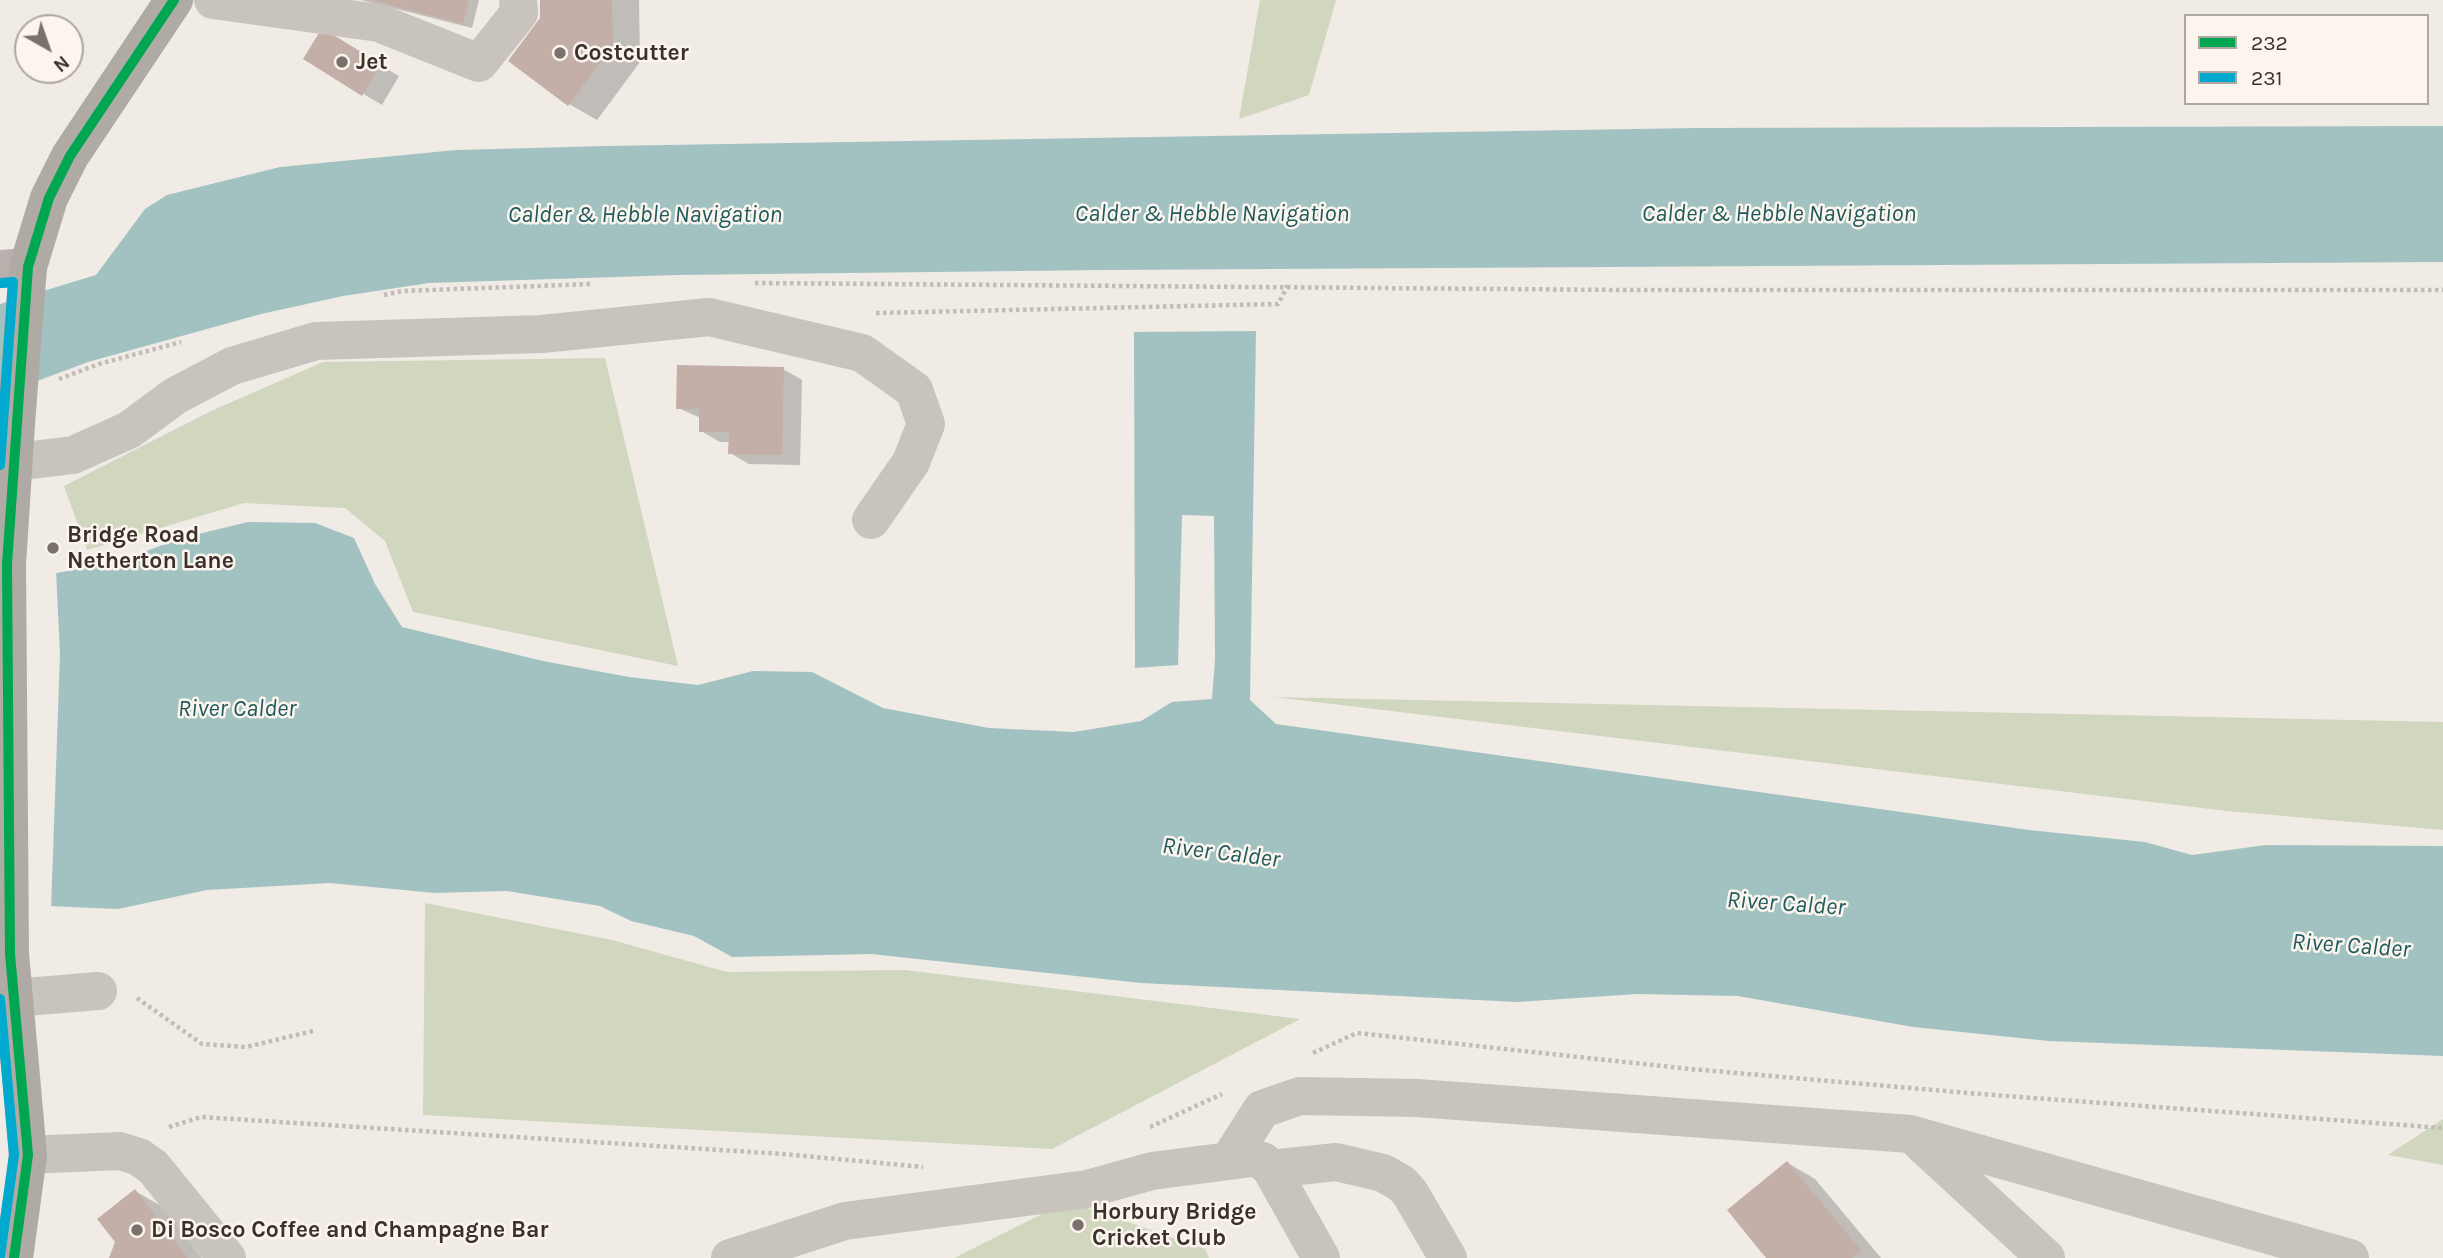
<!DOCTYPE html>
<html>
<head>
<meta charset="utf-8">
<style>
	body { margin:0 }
	#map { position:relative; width:2443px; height:1258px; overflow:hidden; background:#f0ebe5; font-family:Karla,sans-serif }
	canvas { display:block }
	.legend { position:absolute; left:2184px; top:14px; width:245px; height:91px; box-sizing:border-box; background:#fbf5ee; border:2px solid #aea6a0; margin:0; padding:9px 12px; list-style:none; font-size:21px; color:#3b302b }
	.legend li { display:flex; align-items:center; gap:14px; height:35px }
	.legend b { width:35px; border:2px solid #aea6a0 }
	.north { position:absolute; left:14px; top:14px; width:70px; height:70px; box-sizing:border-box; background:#fbf5ee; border:2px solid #aea6a0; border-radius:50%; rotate:140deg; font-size:19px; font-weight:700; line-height:28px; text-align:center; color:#3b302b }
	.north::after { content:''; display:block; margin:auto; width:24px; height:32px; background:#7a716c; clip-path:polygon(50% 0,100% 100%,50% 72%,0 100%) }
</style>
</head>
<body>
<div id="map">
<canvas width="2443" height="1258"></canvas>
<ul class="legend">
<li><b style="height:9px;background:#00a651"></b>232</li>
<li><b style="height:9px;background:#00a9ce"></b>231</li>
</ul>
<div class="north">N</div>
</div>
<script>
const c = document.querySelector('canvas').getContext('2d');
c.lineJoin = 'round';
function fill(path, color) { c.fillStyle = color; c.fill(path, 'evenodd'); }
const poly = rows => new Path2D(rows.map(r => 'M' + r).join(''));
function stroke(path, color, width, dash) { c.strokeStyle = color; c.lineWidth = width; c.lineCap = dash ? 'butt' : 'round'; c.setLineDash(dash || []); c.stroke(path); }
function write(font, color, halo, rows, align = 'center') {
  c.font = font + ' Karla,sans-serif'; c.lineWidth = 5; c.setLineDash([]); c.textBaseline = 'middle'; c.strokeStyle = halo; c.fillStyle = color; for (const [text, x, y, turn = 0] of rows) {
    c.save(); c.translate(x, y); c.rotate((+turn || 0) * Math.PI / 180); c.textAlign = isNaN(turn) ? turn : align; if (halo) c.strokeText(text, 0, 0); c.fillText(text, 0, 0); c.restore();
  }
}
const green = poly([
	[1260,0,1336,0,1309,95,1239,119],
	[605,358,678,666,413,612,385,541,345,508,244,503,87,550,64,486,211,411,323,362],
	[1274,697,2443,722,2443,830,2227,811],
	[425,903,612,940,727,972,905,970,1300,1019,1052,1149,423,1115],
	[2443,1119,2443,1165,2388,1155],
	[1068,1201,1205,1249,1209,1258,954,1258]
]);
const water = poly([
	[2443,126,2443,262,1105,270,677,275,429,283,343,296,261,314,88,362,0,395,0,304,96,275,145,209,167,195,280,167,456,150,606,146,1696,128],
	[1256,331,1250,700,1276,724,2029,830,2145,842,2192,855,2266,845,2443,846,2443,1056,2049,1041,1913,1027,1738,996,1637,994,1517,1002,1141,983,871,954,732,957,694,936,631,921,600,906,507,891,435,893,330,883,207,890,118,909,0,904,0,583,113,563,182,538,248,522,315,523,354,538,375,584,402,627,543,661,629,677,698,685,753,671,812,672,883,708,989,728,1074,732,1141,721,1172,702,1212,699,1215,659,1214,516,1182,515,1178,665,1135,668,1134,332]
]);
const pier = poly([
	[56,569,60,655,51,909,0,907,0,579]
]);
const shadow = poly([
	[361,0,479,0,472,28],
	[541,0,639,0,640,62,597,120,569,104],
	[322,31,399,76,382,105,305,59],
	[783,369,802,380,800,465,749,464,730,453,730,442,720,442,701,431,701,418,678,408],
	[1788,1163,1815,1179,1881,1258,1768,1258],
	[135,1191,163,1207,202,1258,111,1258]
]);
const building = poly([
	[371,0,469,0,463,24],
	[540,0,612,0,613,45,568,106,508,61,540,18],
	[322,28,381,64,362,96,303,59],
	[677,365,784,367,782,455,728,454,729,432,699,432,699,409,676,409],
	[1787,1161,1861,1250,1852,1258,1766,1258,1727,1210],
	[135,1189,188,1258,109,1258,115,1242,97,1219]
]);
const path = poly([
	[755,283,1624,290,2443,290],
	[384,295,402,291,592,284],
	[876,313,1278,304,1288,285],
	[59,379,99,364,181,342],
	[137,998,202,1044,246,1047,313,1031],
	[1313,1053,1357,1033,1690,1069,1980,1094,2443,1128],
	[169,1127,201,1117,783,1154,923,1167],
	[1150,1127,1222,1094]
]);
const minor = poly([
	[213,0,379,23,479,63,519,13,518,0],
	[0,464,73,455,129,430,175,396,232,366,316,341,542,334,709,317,862,353,914,390,926,424,911,462,871,520],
	[14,998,98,991],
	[1920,1142,2046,1258],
	[28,1155,120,1151,139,1157,153,1167,227,1258],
	[1230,1159,1262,1109,1300,1096,1417,1098,1910,1134,2350,1258],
	[1271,1169,1336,1162,1383,1173,1402,1184,1410,1193,1448,1258],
	[730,1258,845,1221,1087,1189,1152,1171,1252,1158,1263,1161,1271,1169,1321,1258]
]);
const major = poly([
	[0,269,28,267]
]);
const highway = poly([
	[28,267,49,198,70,156,174,0],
	[14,1258,28,1155,10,954,7,564,16,424]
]);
const highwayBridge = poly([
	[16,424,28,267]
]);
const bus1 = poly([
	[14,1258,28,1155,10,954,7,564,28,267,49,198,70,156,174,0]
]);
const bus2 = poly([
	[0,465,13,282,1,283],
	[0,999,14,1155,0,1256]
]);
const markers = [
	[560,53,7,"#7a716c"],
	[342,62,7,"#7a716c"],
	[53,548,7,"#7a716c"],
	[1078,1225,7,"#7a716c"],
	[137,1230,7,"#7a716c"]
];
const poiNames = [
	["Costcutter",574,53],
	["Jet",356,62],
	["Bridge Road",67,535],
	["Netherton Lane",67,561],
	["Horbury Bridge",1092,1212],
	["Cricket Club",1092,1238],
	["Di Bosco Coffee and Champagne Bar",151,1230]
];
const waterNames = [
	["Calder & Hebble Navigation",1212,214],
	["Calder & Hebble Navigation",1779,214],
	["Calder & Hebble Navigation",645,215],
	["River Calder",237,709],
	["River Calder",1221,853,7],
	["River Calder",1786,904,4],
	["River Calder",2351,946,4]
];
fill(green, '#d1d6bf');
fill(water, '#a1c2c1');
fill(pier, '#f0ebe5');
fill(shadow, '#0003');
fill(building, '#c3afa7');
stroke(path, '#c2bbb6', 4.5, [3.5, 3.5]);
stroke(minor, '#c9c3be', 38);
stroke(major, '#b8b1ad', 38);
stroke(highway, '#afaaa4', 38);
stroke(highwayBridge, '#afaaa4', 38);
stroke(bus1, '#00a651', 10);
stroke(bus2, '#00a9ce', 10);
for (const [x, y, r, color] of markers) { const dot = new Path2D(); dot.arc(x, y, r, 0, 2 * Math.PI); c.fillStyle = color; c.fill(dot); stroke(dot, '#fbf5ee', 2.5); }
write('bold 23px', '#3b302b', '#fbf5ee', poiNames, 'left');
write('italic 24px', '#1f5a5e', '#fbf5ee', waterNames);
</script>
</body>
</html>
